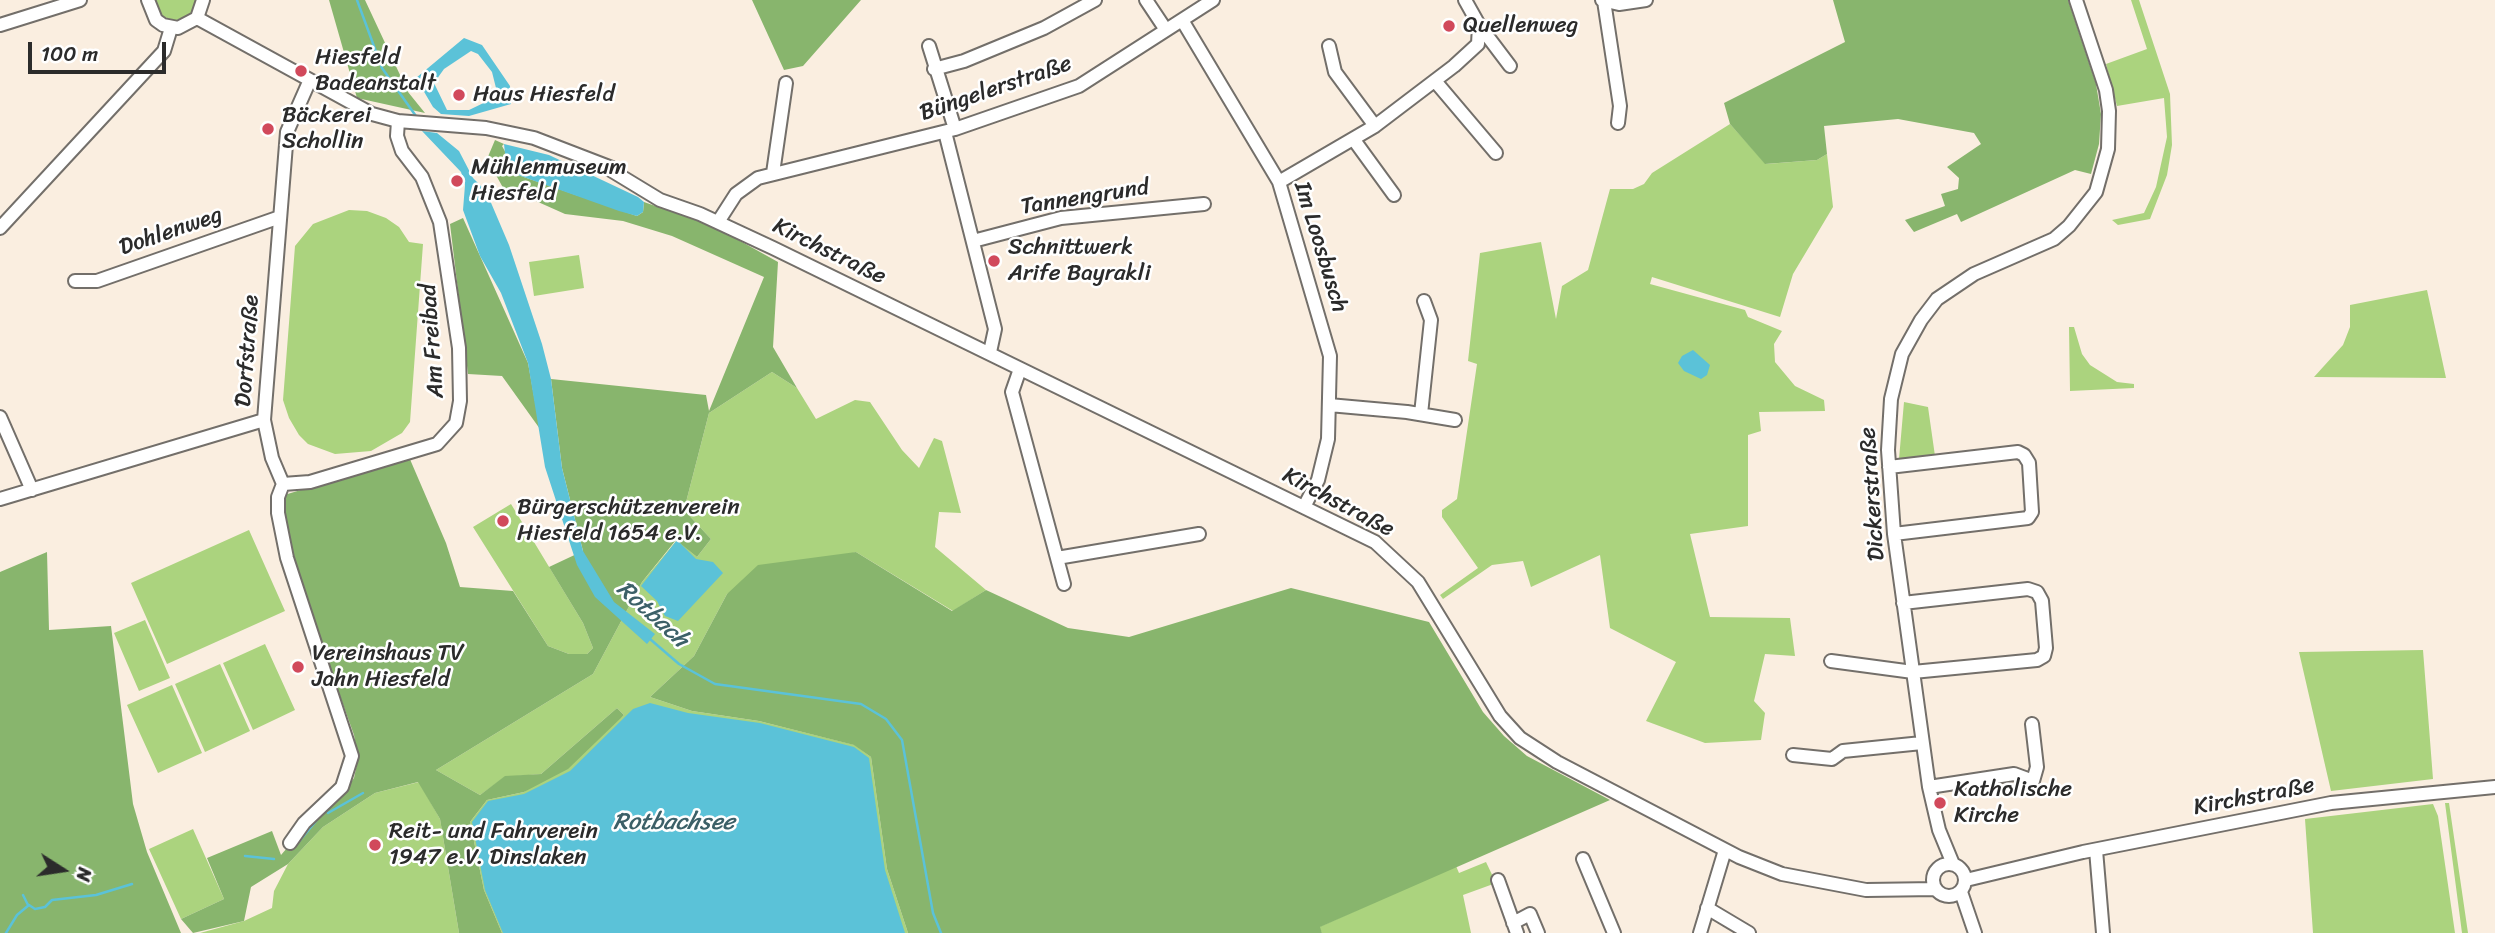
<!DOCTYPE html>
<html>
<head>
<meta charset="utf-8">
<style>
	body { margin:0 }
	#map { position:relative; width:2495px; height:933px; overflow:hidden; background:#faeee0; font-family:Sriracha,sans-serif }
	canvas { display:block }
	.north { position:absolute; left:28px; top:835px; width:70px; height:70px; -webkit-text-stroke:5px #fff; paint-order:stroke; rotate:102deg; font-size:19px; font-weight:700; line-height:28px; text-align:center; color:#2b2b2b }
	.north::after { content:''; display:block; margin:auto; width:24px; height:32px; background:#2b2b2b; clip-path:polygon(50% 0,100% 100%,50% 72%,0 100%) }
	.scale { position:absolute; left:28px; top:42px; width:138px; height:32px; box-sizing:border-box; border:4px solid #2b2b2b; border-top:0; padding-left:9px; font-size:21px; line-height:24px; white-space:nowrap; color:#2b2b2b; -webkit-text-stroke:5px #fff; paint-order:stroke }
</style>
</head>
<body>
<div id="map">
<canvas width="2495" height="933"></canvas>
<div class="north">N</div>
<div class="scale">100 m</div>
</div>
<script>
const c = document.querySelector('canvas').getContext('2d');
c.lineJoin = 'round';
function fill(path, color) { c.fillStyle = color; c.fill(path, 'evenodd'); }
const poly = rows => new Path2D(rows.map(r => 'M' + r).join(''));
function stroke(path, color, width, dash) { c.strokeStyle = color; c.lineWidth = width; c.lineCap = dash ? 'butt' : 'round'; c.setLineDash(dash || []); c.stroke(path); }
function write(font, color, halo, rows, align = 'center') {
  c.font = font + ' Sriracha,sans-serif'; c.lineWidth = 5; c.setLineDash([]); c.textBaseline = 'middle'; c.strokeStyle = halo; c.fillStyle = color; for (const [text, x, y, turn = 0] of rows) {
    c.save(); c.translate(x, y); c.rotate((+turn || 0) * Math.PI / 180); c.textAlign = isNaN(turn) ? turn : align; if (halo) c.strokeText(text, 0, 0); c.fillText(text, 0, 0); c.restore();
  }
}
const green = poly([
	[155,0,196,0,196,1,192,14,174,21,162,16],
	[2131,0,2139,0,2170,94,2172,145,2167,175,2150,219,2118,225,2112,220,2144,213,2156,187,2167,137,2164,98,2117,106,2106,64,2147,49],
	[1730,124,1766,164,1817,160,1827,154,1833,207,1793,274,1780,317,1652,277,1650,284,1745,310,1748,317,1782,331,1774,344,1775,362,1795,386,1824,400,1825,411,1759,412,1761,431,1748,435,1748,526,1690,534,1710,617,1790,618,1795,656,1765,654,1754,701,1765,713,1761,740,1705,743,1646,721,1676,662,1610,628,1600,555,1531,587,1523,561,1492,565,1443,599,1440,595,1478,568,1442,517,1442,510,1457,499,1477,364,1468,361,1480,253,1541,242,1556,319,1562,286,1588,270,1610,189,1633,189,1644,184,1652,173],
	[349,210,367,211,386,218,399,227,409,242,423,244,410,422,402,433,371,451,335,454,308,444,299,435,289,418,283,400,295,246,313,224],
	[579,255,584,288,534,296,529,262],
	[2427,290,2446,378,2314,377,2343,345,2350,327,2350,305],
	[2069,327,2074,327,2082,354,2090,365,2117,382,2134,384,2134,388,2070,391],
	[772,372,797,388,816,419,855,400,870,402,902,450,919,468,934,438,942,441,961,513,939,512,935,547,986,590,953,611,856,552,727,594,694,656,650,697,692,711,759,721,855,745,871,757,887,869,908,933,502,933,484,890,470,822,487,800,524,792,624,715,617,708,541,774,505,777,480,795,436,770,593,674,642,582,677,540,697,557,711,539,684,510,709,413],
	[1904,402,1928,407,1935,456,1899,459],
	[511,504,583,623,593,648,587,654,569,654,548,646,473,527],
	[249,530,285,611,167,664,131,583],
	[145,620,170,678,139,691,114,633],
	[265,644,295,710,253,730,223,663],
	[2423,650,2433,779,2331,791,2299,652],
	[220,664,250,731,205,752,175,684],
	[172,685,202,753,158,773,127,705],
	[419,782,440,819,459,933,200,933,244,921,272,908,274,891,288,864,323,827,375,793],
	[2445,803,2449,803,2468,933,2462,933],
	[2433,804,2438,816,2455,933,2313,933,2305,819],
	[193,829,224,899,181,919,149,849],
	[1486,862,1496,883,1463,895,1471,933,1322,933,1319,927,1456,866,1459,873]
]);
const forest = poly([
	[329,0,365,0,408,92,425,113,357,98],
	[752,0,861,0,803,66,784,70],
	[1833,0,2068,0,2096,84,2101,114,2099,144,2091,174,2075,170,1961,222,1957,214,1914,232,1905,220,1945,206,1941,194,1958,189,1959,178,1947,167,1981,144,1974,133,1898,119,1824,126,1827,154,1817,160,1765,164,1730,124,1724,103,1845,42],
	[495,140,504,144,502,146,518,175,637,216,643,212,644,202,715,227,778,262,773,347,797,388,772,372,709,413,684,510,711,539,697,557,676,540,642,582,593,674,436,770,480,795,505,776,541,774,617,708,624,715,568,769,524,792,487,800,470,822,484,890,502,933,459,933,440,819,418,782,375,793,323,827,288,864,251,887,244,921,193,933,181,919,224,899,207,858,272,831,281,855,300,833,339,799,354,778,358,759,354,735,301,586,285,524,281,496,409,457,446,543,460,587,513,591,548,646,569,654,587,654,593,648,583,623,549,567,583,551,562,468,551,379,706,395,709,411,764,277,672,236,623,221,565,214,509,189,506,193,487,159],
	[463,218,528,363,540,429,502,376,468,374,450,224],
	[47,552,49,630,111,626,133,804,147,852,181,933,0,933,0,572],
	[856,552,952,611,986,590,1068,628,1129,637,1291,588,1429,622,1483,712,1504,736,1527,756,1610,800,1320,927,1322,933,908,933,887,869,871,757,854,745,759,721,692,711,650,697,694,656,727,594,758,565]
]);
const water = poly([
	[464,38,482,45,510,86,511,104,469,116,441,114,433,107,416,78],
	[471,51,478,54,492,72,498,96,469,110,447,110,434,83,444,69],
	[422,131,437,133,459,151,473,178,486,191,509,245,542,344,551,379,562,468,583,551,614,602,655,634,647,644,595,597,577,565,545,467,528,363,501,293,480,256,463,210,465,185,461,172],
	[504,144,549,155,638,197,644,202,643,212,637,216,619,211,518,175,506,163],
	[1693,350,1710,365,1707,375,1701,379,1684,371,1678,363,1682,356],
	[677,540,696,559,713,562,723,573,678,621,665,616,657,601,641,586],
	[650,703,688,713,760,723,854,747,869,758,885,870,905,933,503,933,485,890,472,822,488,801,524,794,570,771,633,709]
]);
const stream = poly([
	[357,0,382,68,418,119],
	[650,639,679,664,715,684,861,704,886,719,902,740,933,913,941,933],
	[328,813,363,793],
	[296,845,316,821],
	[245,856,274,859],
	[23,895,28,905],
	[6,933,17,915,29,905,35,909,45,907,52,900,96,895,132,884]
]);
const minor = poly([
	[148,0,156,20,163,25,178,28,197,18,203,0],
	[1146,0,1166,30],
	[1602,0,1619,4,1646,0],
	[1604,1,1620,106,1618,123],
	[197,18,372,114,398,121,486,128,534,138,612,168],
	[1182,20,1279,182,1330,356,1328,439,1318,480,1304,507],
	[0,25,80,0],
	[1479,25,1510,66],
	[929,46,955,129],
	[1329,46,1335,72,1375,126],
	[934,69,964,61,1044,28,1095,0],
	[1435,81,1496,153],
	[945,132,995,329,990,352],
	[1354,140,1394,195],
	[604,166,660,200,700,214,773,248,1375,542,1418,582,1500,716,1520,738,1557,762,1739,857,1782,874,1866,890,1936,889],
	[773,173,786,83],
	[1279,182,1375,126,1454,66,1478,44,1479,25,1465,0],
	[718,222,736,194,758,178,955,129,1079,86,1213,0],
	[0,228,164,51,171,28],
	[973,241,1061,218,1204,204],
	[75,281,97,281,280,217],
	[1020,369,1012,392,1064,584],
	[1329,405,1407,412,1455,420],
	[1421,414,1431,320,1424,301],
	[0,417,32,490],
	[1889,467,2018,452,2024,455,2029,463,2032,512,2028,518,1894,534],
	[283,484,310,482,437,444,456,423,460,401,459,348,440,222,422,177,402,151,397,136,398,121],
	[0,499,264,420],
	[1057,558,1199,534],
	[1831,661,1913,672,2037,660,2044,656,2046,648,2042,601,2037,592,2028,589,1903,603],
	[1793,755,1832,759,1843,751,1922,743],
	[1929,787,2014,774,2033,781,2037,767,2032,724],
	[290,843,304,823,342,787,352,756,287,558,278,513,278,497,283,484,272,458,264,420,287,132,309,82],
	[2096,850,2103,933],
	[1583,859,1614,933],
	'1933 880a16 16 0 1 1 32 0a16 16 0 1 1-32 0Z',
	[1953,864,1939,830,1929,787,1894,534,1888,450,1891,399,1902,354,1921,320,1937,299,1974,274,2054,239,2069,226,2096,192,2108,149,2109,111,2106,90,2076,0],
	[1498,880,1517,933],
	[1966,880,2083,852,2331,803,2495,787],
	[1961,892,1975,933],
	[1707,908,1749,933],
	[1513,923,1530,914,1538,933],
	[1700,933,1725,850]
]);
const markers = [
	[1449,26,7,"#d1495b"],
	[301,71,7,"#d1495b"],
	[459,95,7,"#d1495b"],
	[268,129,7,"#d1495b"],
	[457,181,7,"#d1495b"],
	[994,261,7,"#d1495b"],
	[503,521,7,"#d1495b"],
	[298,667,7,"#d1495b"],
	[1940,803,7,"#d1495b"],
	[375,845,7,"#d1495b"]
];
const poiNames = [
	["Quellenweg",1463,26],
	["Hiesfeld",315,58],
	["Badeanstalt",315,84],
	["Haus Hiesfeld",473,95],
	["Bäckerei",282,116],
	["Schollin",282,142],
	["Mühlenmuseum",471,168],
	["Hiesfeld",471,194],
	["Schnittwerk",1008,248],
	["Arife Bayrakli",1008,274],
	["Bürgerschützenverein",517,508],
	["Hiesfeld 1654 e.V.",517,534],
	["Vereinshaus TV",312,654],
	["Jahn Hiesfeld",312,680],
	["Katholische",1954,790],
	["Kirche",1954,816],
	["Reit- und Fahrverein",389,832],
	["1947 e.V. Dinslaken",389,858]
];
const streetNames = [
	["Büngelerstraße",996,89,-19],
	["Tannengrund",1085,198,-9],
	["Dohlenweg",171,232,-19],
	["Im Loosbusch",1320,247,73],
	["Kirchstraße",829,252,26],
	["Am Freibad",433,341,-94],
	["Dorfstraße",248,351,-86],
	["Dickerstraße",1873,494,-94],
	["Kirchstraße",1338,503,28],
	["Kirchstraße",2254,797,-11]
];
const waterNames = [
	["Rotbach",652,615,42],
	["Rotbachsee",674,823]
];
fill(green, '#abd37e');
fill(forest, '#88b56d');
fill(water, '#5bc2d8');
stroke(stream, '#5bc2d8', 2.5);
stroke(minor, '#736f6a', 16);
stroke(minor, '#fff', 12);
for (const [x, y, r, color] of markers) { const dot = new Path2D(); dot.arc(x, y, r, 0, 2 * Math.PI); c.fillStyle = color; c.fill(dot); stroke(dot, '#fff', 2.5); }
write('23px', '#2b2b2b', '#fff', poiNames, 'left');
write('23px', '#2b2b2b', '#fff', streetNames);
write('italic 24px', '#3c6068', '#fff', waterNames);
</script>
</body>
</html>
